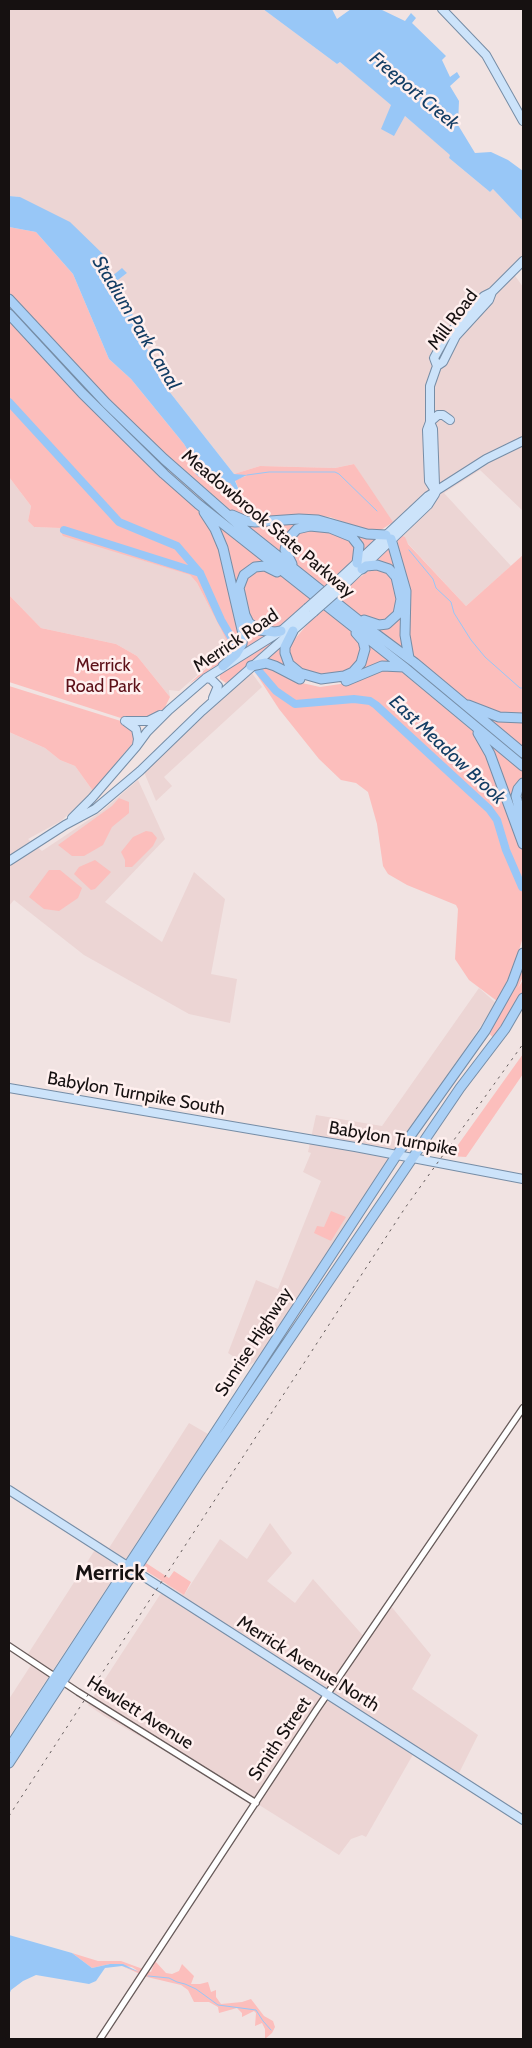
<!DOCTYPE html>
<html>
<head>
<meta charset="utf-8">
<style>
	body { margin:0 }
	#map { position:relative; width:532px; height:2048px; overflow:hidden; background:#f1e3e2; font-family:Cabin,sans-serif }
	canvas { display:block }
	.frame { position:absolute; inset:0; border:10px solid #161111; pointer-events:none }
</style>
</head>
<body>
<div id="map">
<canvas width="532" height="2048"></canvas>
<div class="frame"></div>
</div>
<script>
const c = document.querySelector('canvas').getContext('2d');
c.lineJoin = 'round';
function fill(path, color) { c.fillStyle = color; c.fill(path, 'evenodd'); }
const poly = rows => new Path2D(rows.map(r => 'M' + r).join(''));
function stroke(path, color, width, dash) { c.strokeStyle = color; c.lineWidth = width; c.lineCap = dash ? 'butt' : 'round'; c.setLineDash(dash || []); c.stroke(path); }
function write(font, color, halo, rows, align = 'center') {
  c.font = font + ' Cabin,sans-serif'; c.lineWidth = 5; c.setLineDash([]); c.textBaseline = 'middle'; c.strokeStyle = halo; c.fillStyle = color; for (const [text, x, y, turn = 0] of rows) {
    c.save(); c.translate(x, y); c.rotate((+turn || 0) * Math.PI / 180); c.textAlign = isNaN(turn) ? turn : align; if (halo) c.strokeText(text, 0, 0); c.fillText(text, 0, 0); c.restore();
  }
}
const built = poly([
	[9,9,263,9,337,64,340,62,392,105,382,129,405,116,451,155,449,158,490,192,493,189,523,221,523,257,511,270,523,287,523,511,480,470,444,493,511,566,466,606,389,523,354,464,335,468,260,466,234,474,161,381,122,291,114,283,127,273,111,277,20,197,9,196],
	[9,477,31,506,28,521,34,527,60,528,61,534,190,575,197,583,230,647,179,691,169,690,170,697,137,656,116,644,41,628,9,595],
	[252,673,262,687,164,777,172,786,156,801,144,772,195,722],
	[9,732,45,748,60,760,75,766,93,791,61,821,28,839,42,851,102,811,138,780,165,839,105,902,162,942,194,872,225,899,211,974,237,979,230,1023,189,1014,84,955,14,900,9,906],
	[479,988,496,1003,262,1357,248,1366,228,1353,256,1280,278,1289,321,1181,303,1172,311,1153,308,1152,316,1115,382,1126],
	[189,1423,208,1434,9,1737,9,1699,33,1662,26,1657,100,1542,109,1548],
	[270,1523,292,1553,267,1581,295,1603,313,1579,366,1639,390,1605,431,1655,412,1689,478,1735,457,1777,415,1751,366,1837,362,1835,351,1839,339,1855,256,1803,104,1716,88,1705,167,1584,184,1595,220,1539,247,1559]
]);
const green = poly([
	[9,227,36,232,73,274,109,359,131,379,184,444,199,469,219,481,230,483,243,500,235,480,246,476,234,474,260,466,335,468,354,464,393,522,378,532,370,532,330,517,305,515,258,520,235,514,183,469,173,462,112,404,9,295],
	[9,305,127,429,279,563,229,524,125,431,48,353,9,309],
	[9,320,161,477,197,509,216,536,240,643,229,657,189,684,230,647,197,583,190,575,63,536,60,531,60,528,34,527,28,521,31,506,9,477],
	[243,522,261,524,313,522,377,538,363,554,361,553,360,544,352,534,335,528,314,525,301,526,286,537,284,557,242,523],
	[216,524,271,567,263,565,239,581,244,616,268,634,267,636,236,655,242,648],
	[309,528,348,537,358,546,351,562,331,583,324,587,290,560,288,543,293,535],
	[402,536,405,537,408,544,466,606,523,555,523,717,497,715,470,702,415,657,410,648,397,546,398,540],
	[389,547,403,583,403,649,370,625,397,620,400,580,373,562],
	[376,568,391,573,399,608,385,623,364,618,336,599,347,587,367,572],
	[261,569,278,574,311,598,306,607,297,615,280,626,269,630,261,629,248,618,242,589,248,574],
	[9,595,41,628,116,644,137,656,170,697,164,709,147,719,127,720,9,682],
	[326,608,360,640,361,661,353,670,329,677,303,672,291,663,288,647,311,620],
	[296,625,230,681,226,683,220,679,220,673],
	[287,640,283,653,304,677,348,677,369,644,397,664,339,682,317,682,304,679,265,659],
	[264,668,273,670,302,683,320,687,347,683,378,669,391,669,402,672,476,734,490,762,523,851,523,937,514,967,497,1001,469,980,455,959,458,909,456,905,407,885,388,874,383,866,377,824,368,792,356,783,341,780,319,759,279,709,255,672],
	[9,686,124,722,135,732,136,739,93,791,75,766,60,760,45,748,9,732],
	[483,713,523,721,523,746,515,743],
	[491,744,523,771,523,780,518,785,523,838,489,746],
	[119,798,129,802,129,813,112,827,103,845,84,856,72,856,58,845,112,806],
	[146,831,152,832,157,838,153,846,132,867,125,867,125,860,121,852,133,837],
	[95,860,111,872,95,889,91,890,74,874,79,867],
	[49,870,60,870,82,888,78,898,59,911,44,909,29,897],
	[523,968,523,976,518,988,523,980,523,991,494,1039,489,1033,512,993],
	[523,1054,523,1074,466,1157,450,1156],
	[331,1211,346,1217,331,1241,314,1233,317,1226,324,1227],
	[146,1563,169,1578,174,1571,191,1582,184,1595,143,1569],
	[72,1953,98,1961,121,1961,151,1972,155,1961,166,1973,172,1974,179,1971,182,1964,194,1976,191,1984,200,1984,208,1982,211,1992,216,1990,216,1997,221,2004,242,2002,251,1999,264,2016,273,2021,275,2027,272,2033,265,2039,265,2029,262,2023,255,2026,256,2013,254,2011,242,2017,242,2013,237,2008,219,2013,218,2007,209,2002,194,2002,188,1990,181,1985,147,1977,122,1966,138,1971,132,1967,110,1964,92,1968]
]);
const water = poly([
	[263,9,332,9,337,19,351,9,380,9,405,21,411,13,416,18,412,23,446,56,442,60,450,77,457,72,460,77,450,86,459,101,458,125,475,153,491,152,508,160,523,171,523,221,493,189,490,192,449,158,450,155,405,116,394,136,381,129,391,105,340,62,337,64],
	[9,196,20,197,70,222,106,257,111,277,122,268,127,273,114,283,122,290,161,381,234,474,247,475,235,481,244,502,230,483,219,481,208,476,204,478,199,477,195,473,199,469,184,444,131,379,109,359,73,274,36,232,9,227],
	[9,1935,72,1953,92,1968,110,1964,123,1964,139,1972,122,1966,105,1968,96,1981,89,1984,36,1975,23,1981,11,1990,9,1995]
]);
const stream = poly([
	[247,475,269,472,335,472,339,474,377,511],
	[409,550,433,579,436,588,451,602,454,613,471,640,485,657,520,688,523,688],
	[148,1976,169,1978,177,1982,185,1984,196,1989,218,2005,256,2010,263,2021,271,2030]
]);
const river = poly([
	[9,402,119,522,177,546,200,573,221,620,235,644],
	[64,530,200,573],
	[258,670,276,691,295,704,354,699,370,701,376,705,489,809,497,820,506,850,522,887]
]);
const minor = poly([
	[9,1646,78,1692,256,1803],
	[100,2039,317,1709,523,1408]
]);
const major = poly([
	[442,9,486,55,523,121],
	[437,366,434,358,445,338,484,296,492,292,523,261],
	[430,422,433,429,435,485],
	[430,422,438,415,443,415,450,420],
	[436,492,429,481,427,430,430,422,430,386,437,366,443,362,456,336,489,300,492,292],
	[334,584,428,496,486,459,523,441],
	[339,590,428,505,435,494],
	[206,678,211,679,218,686,213,698],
	[125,721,148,721,160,715],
	[125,721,136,729,138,739,137,745],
	[72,818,92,798,136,747,147,732,169,710,206,678,281,631,307,608],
	[9,861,65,825,95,809,140,771,202,711,314,612],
	[9,1088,355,1147,523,1179],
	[9,1490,523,1820]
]);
const highway = poly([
	[9,299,106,403,164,459,239,525,372,631,415,663,523,753],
	[9,314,82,393,164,474,198,504,404,667,523,766],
	[204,512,215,529,223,548,243,634,242,644,236,654,223,666],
	[232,515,246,521,255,522,299,519,318,520,367,534,386,535],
	[391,539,406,591,405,635,409,658],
	[292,564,285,550,287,540,297,529,310,526,330,528,352,537,359,546,357,563],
	[362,569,366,566,377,565,389,569,396,577,401,599,398,614,387,624,379,625,364,620],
	[277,572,265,566,255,567,244,575,239,588,245,615,249,623,259,630,275,632,281,631],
	[293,631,285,647,285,653,289,664,300,673,321,679,344,676,353,672,361,663,365,649,363,641,356,633],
	[251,666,266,663,275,666,300,679],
	[346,681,382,666,404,667],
	[468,705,499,717,523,718],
	[478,733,490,754,523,844],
	[523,783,518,789,516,796,523,824],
	[9,1748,396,1156,485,1031,512,983,523,953],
	[9,1763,198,1474,460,1088,505,1029,523,998]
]);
const rail = poly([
	[9,1816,405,1208,523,1044]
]);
const majorBridge = poly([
	[307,608,334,584],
	[314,612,339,590]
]);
const streetNames = [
	["Mill Road",453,320,-53],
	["Meadowbrook State Parkway",268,524,40],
	["Merrick Road",236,641,-34],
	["Babylon Turnpike South",136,1094,10],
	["Babylon Turnpike",393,1139,10],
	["Sunrise Highway",254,1342,-57],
	["Merrick Avenue North",308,1664,32],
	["Hewlett Avenue",140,1713,32],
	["Smith Street",280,1739,-56]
];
const parkNames = [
	["Merrick",103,666],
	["Road Park",103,687]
];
const waterNames = [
	["Freeport Creek",414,91,40],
	["Stadium Park Canal",136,323,59],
	["East Meadow Brook",447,750,43]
];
const districtNames = [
	["Merrick",110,1574]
];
fill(built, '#ecd5d4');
fill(green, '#fcbebc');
fill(water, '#98c7f7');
stroke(stream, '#98c7f7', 1);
stroke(river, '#98c7f7', 8);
stroke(minor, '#675b5a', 8);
stroke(major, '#768da6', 10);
stroke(highway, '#768da6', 11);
stroke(minor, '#fff', 5.5);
stroke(major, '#cce3fa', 8);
stroke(highway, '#aad0f6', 9);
stroke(rail, '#635b5b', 1, [2.5, 5]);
stroke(majorBridge, '#768da6', 10, []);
stroke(majorBridge, '#cce3fa', 8);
write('18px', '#161111', '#fff0ef', streetNames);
write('18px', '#5d1119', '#fff0ef', parkNames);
write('italic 19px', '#133d64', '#fff0ef', waterNames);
write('bold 22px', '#161111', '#fff0ef', districtNames);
</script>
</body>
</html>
